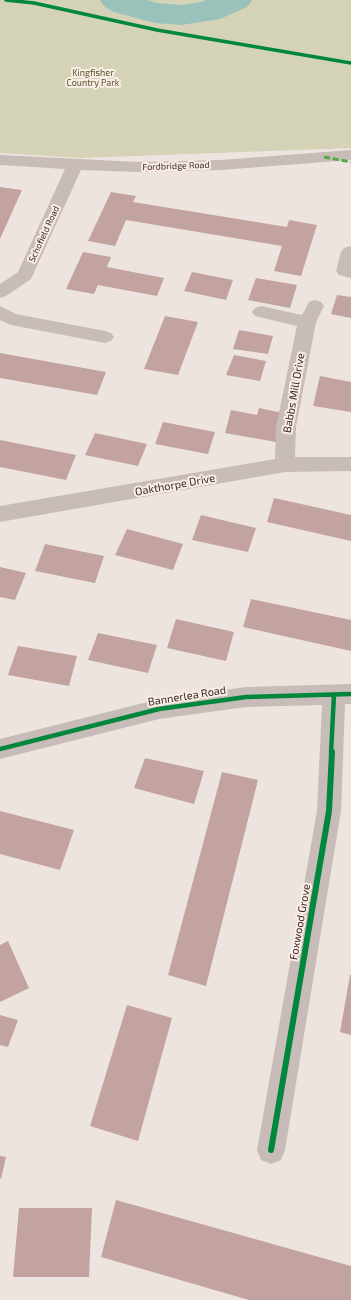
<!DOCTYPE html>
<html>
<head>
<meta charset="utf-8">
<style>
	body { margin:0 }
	canvas { display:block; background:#eee4df }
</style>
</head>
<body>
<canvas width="351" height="1300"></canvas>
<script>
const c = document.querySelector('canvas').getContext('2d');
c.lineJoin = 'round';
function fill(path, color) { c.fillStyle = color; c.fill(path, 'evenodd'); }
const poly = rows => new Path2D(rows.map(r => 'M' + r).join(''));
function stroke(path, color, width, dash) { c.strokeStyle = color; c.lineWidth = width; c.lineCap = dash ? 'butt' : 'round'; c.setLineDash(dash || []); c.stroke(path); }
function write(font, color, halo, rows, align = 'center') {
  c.font = font + ' "Exo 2",sans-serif'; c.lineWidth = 4; c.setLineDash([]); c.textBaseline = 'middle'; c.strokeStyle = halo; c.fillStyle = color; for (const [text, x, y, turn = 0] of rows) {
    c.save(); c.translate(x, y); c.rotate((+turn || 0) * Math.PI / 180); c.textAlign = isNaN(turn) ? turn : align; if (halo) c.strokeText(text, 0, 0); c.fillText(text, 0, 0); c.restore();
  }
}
const green = poly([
	[0,0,351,0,351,148,80,158,0,153]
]);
const river = poly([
	[100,0,147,0,157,3,181,5,201,2,206,0,252,0,247,7,220,19,181,25,155,23,114,12,105,7,100,0]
]);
const building = poly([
	[0,187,22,190,0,239],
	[111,192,136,196,133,202,287,227,289,220,317,225,301,276,274,271,282,246,126,220,115,246,88,241],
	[83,252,111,257,107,267,164,278,157,296,98,285,94,294,66,289],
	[192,272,233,280,226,300,184,291],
	[256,278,297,285,290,308,248,300],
	[337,295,351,297,351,318,331,314],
	[165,316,198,322,178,375,144,369],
	[239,330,273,336,268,354,233,349],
	[0,353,106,372,97,395,0,378],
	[234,355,266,361,260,381,226,375],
	[320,376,351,382,351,412,313,406],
	[259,408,283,413,276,442,225,433,231,410,257,415],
	[163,422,215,432,208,454,155,444],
	[95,433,147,444,138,466,85,455],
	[0,440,76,455,66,480,0,467],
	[274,498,351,515,351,541,267,522],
	[201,515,256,528,248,552,192,540],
	[127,529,183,544,173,570,115,555],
	[45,544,104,556,95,583,35,571],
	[0,567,26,573,15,600,0,597],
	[251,599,351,620,351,651,243,627],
	[176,619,234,632,226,661,167,648],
	[98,633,157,645,148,673,88,660],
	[18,646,77,656,69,686,8,675],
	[145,758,204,771,194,804,134,788],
	[222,772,258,780,206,986,168,975],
	[0,811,74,830,60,870,0,854],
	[8,941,29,988,0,1002,0,945],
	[350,975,351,975,351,1035,340,1032],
	[127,1005,172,1018,138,1141,90,1126],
	[0,1015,18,1020,8,1047,0,1045],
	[0,1156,6,1157,1,1179,0,1178],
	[116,1200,351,1266,351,1300,249,1300,101,1257],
	[19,1208,92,1208,89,1277,13,1277]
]);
const minor = poly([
	[351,150,351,160,221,170,138,172,81,170,31,279,6,296,0,298,0,284,18,272,65,169,0,165,0,155,138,162,221,160,351,150],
	[350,246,351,247,351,278,339,275,336,271,341,252,344,248,350,246],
	[315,300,321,302,324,306,316,322,296,427,295,457,351,457,351,471,285,472,0,522,0,506,275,459,276,427,297,326,255,316,252,312,255,308,261,306,302,315,309,302,315,300],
	[0,306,16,314,105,331,111,333,114,337,111,341,105,343,11,325,0,320,0,306],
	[351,684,351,704,345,704,341,811,285,1150,281,1160,271,1164,261,1160,257,1150,317,811,322,705,246,707,159,719,0,759,0,739,159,699,246,687,351,684]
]);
const quiet = poly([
	[324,157,351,162]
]);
const cyclewayFar2 = poly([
	[6,0,34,3,157,30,351,63]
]);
const cyclewayFar1 = poly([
	[0,749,159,709,246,697,351,694],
	[331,753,334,695]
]);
const cycleway = poly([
	[271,1150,329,811,332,752]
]);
const farParknames = [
	["Kingfisher",93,73],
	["Country Park",93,83]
];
const farStreetnames = [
	["Fordbridge Road",176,166,-2],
	["Schofield Road",44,234,-65]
];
const streetNames = [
	["Babbs Mill Drive",294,393,-80],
	["Oakthorpe Drive",175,485,-10],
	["Bannerlea Road",187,696,-9],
	["Foxwood Grove",300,922,-80]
];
fill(green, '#d4d2b7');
fill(river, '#99c2ba');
fill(building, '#c3a39f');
fill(minor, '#c7bcb8');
stroke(quiet, '#5a4', 3, [6, 3]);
stroke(cyclewayFar2, '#00873e', 3.5);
stroke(cyclewayFar1, '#00873e', 4.5);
stroke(cycleway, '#00873e', 6);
write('9px', '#505827', '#fbede6', farParknames);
write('9px', '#372826', '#fbede6', farStreetnames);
write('11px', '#372826', '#fbede6', streetNames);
</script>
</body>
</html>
